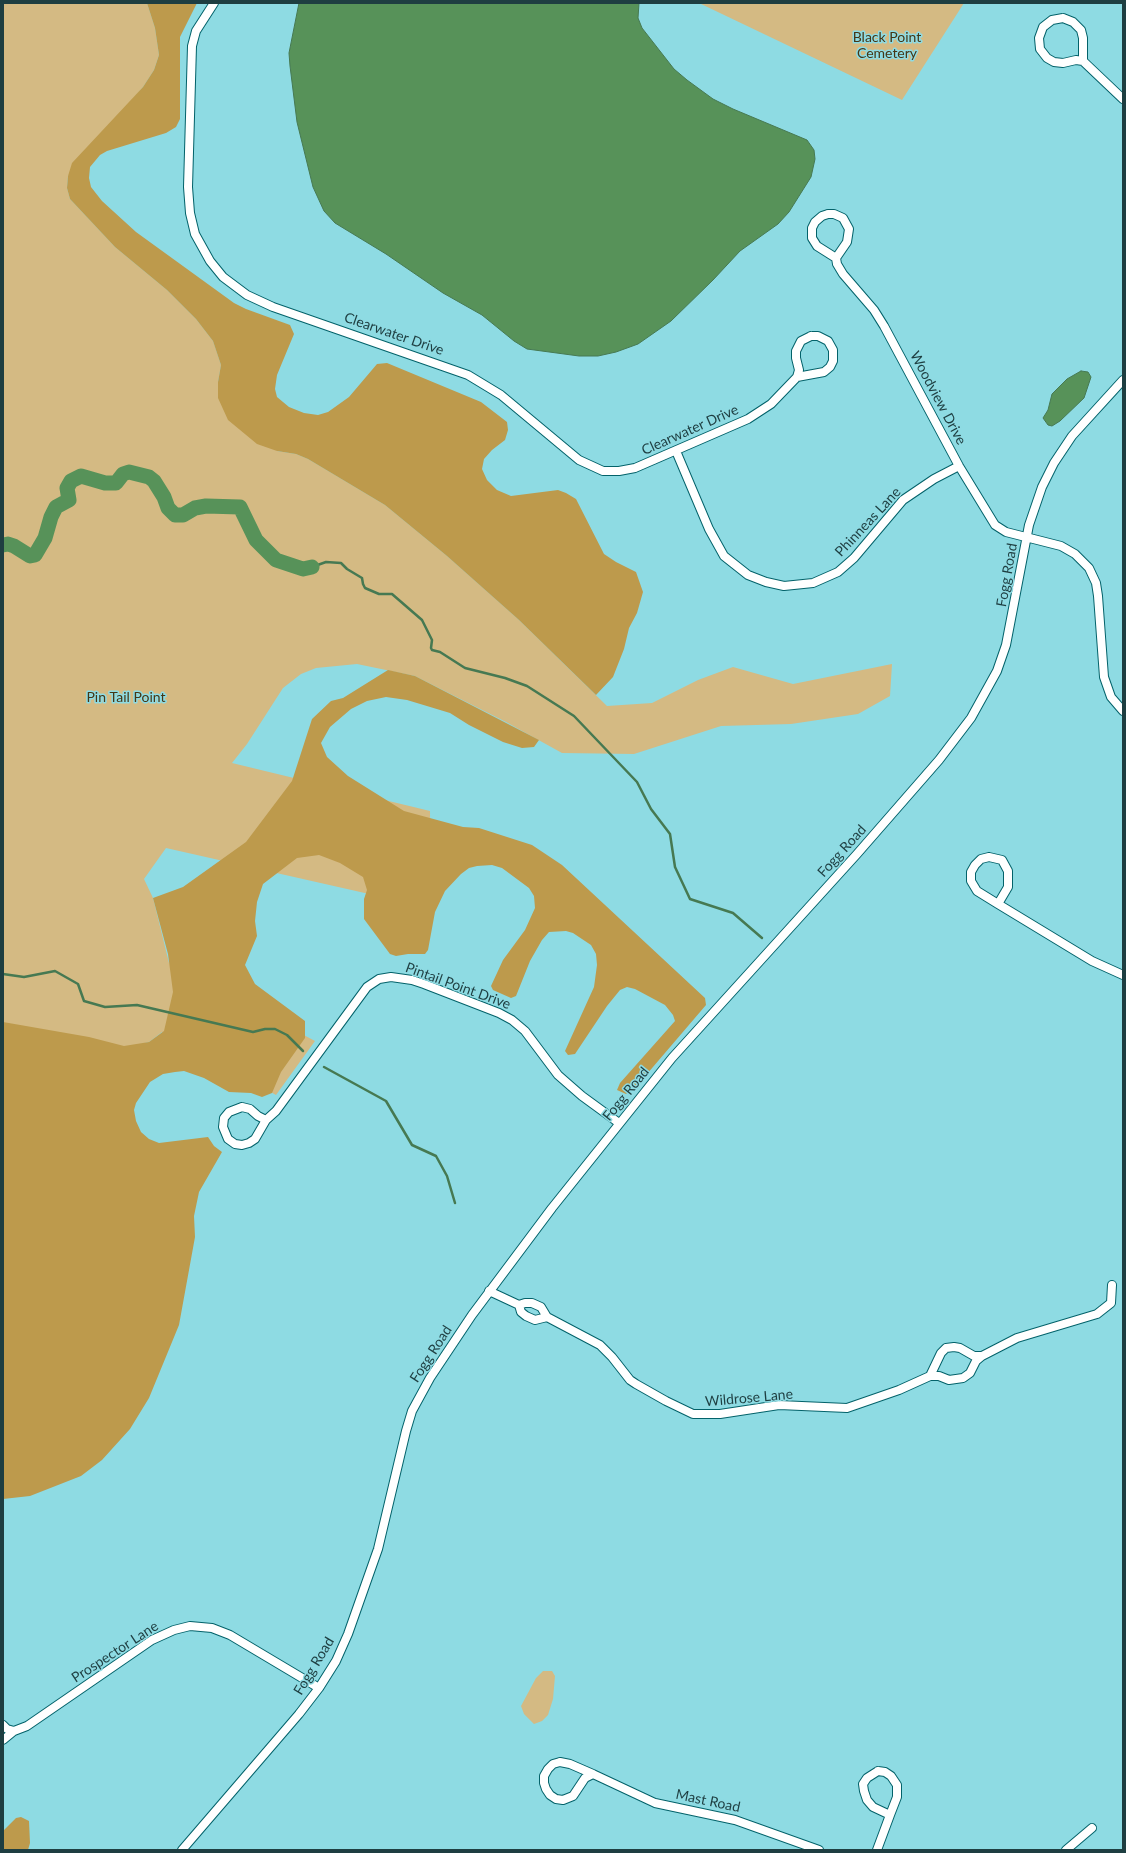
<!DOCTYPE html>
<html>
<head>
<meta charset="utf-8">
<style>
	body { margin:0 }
	#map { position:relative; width:1126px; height:1853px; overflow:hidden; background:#8edbe3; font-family:Lato,sans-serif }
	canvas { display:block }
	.frame { position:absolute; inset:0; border:4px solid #1e3e41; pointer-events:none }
</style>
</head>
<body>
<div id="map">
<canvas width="1126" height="1853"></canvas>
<div class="frame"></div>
</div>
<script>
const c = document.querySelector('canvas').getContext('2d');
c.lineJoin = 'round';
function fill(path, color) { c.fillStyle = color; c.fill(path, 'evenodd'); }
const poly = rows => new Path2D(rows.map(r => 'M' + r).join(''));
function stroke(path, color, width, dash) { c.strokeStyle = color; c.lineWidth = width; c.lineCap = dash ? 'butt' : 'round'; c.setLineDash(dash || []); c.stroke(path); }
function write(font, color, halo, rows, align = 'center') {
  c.font = font + ' Lato,sans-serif'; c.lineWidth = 3; c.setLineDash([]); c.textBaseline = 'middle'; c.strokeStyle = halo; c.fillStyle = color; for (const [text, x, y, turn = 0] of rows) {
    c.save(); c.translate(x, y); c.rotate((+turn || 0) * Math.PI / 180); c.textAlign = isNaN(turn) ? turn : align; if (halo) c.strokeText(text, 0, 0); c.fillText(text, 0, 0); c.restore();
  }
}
const green = poly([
	[3,3,147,3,155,28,159,55,154,70,143,87,68,176,67,188,70,199,115,247,167,290,196,319,213,341,221,365,218,382,277,451,296,454,308,459,385,505,447,556,519,620,607,706,652,703,698,680,733,667,793,684,892,664,890,696,858,714,791,724,721,726,634,754,562,753,506,722,415,676,357,664,316,668,301,674,283,688,247,744,232,763,430,811,431,908,166,848,144,879,153,898,169,963,315,1041,276,1095,162,1032,149,1042,3,1078],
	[699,3,964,3,902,100],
	[543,1671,552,1671,555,1676,553,1699,548,1715,542,1721,534,1724,524,1714,521,1706,536,1678]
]);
const forest = poly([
	[147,3,197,3,180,37,180,119,176,127,166,133,107,151,100,155,90,167,89,178,91,187,102,201,136,232,234,303,246,309,290,325,294,334,277,375,275,389,277,397,289,407,304,413,318,415,328,412,349,397,377,364,387,363,481,402,507,422,508,430,505,440,492,450,484,459,482,469,487,480,497,490,511,496,558,490,566,493,576,499,604,554,616,562,636,572,643,592,637,613,629,628,624,649,613,677,596,695,519,620,447,556,385,505,308,459,296,454,277,451,257,444,228,420,218,398,218,382,221,365,213,341,196,319,167,290,115,247,70,199,67,188,68,176,72,163,143,87,154,70,159,55,155,28],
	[388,670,415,676,539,740,534,747,522,748,503,742,469,725,450,713,407,700,386,697,367,701,351,709,330,727,321,743,327,757,348,776,404,811,463,827,479,828,532,845,562,865,705,998,706,1005,635,1088,626,1094,617,1090,620,1083,675,1021,673,1015,665,1005,635,989,627,987,620,990,607,1006,575,1054,568,1055,565,1051,594,987,597,965,596,954,591,945,573,933,566,931,549,932,542,940,530,961,516,996,511,998,493,990,491,986,503,960,525,930,535,908,534,896,529,888,502,868,492,865,477,866,469,868,461,874,445,891,435,912,428,950,425,954,408,954,396,956,390,954,364,919,364,899,367,890,363,877,340,863,319,855,297,858,263,884,257,902,255,921,257,936,245,965,255,984,305,1021,305,1038,281,1072,272,1093,262,1097,251,1093,229,1092,204,1078,184,1071,175,1072,163,1074,150,1082,136,1103,134,1110,136,1121,141,1132,149,1139,159,1143,208,1137,214,1146,222,1152,199,1192,194,1216,195,1237,179,1325,149,1398,130,1429,102,1460,81,1476,30,1496,3,1499,3,1022,89,1037,124,1046,149,1042,164,1031,173,992,168,954,153,898,183,887,246,842,292,781,312,719,331,701,343,698],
	[21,1817,29,1821,30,1843,28,1850,3,1850,3,1831,16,1818]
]);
const water = poly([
	[299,3,639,3,638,18,642,28,674,69,687,80,713,99,733,109,807,140,814,150,815,159,811,177,789,212,778,224,740,251,713,280,671,321,638,344,616,352,598,356,579,356,527,349,514,341,482,315,443,293,386,254,335,223,324,211,313,187,297,122,290,66,289,53,299,3],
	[1081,371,1088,372,1091,377,1084,398,1060,421,1052,426,1048,425,1043,418,1048,410,1052,394,1067,379,1081,371]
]);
const stream = poly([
	[312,567,326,562,341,563,347,569,362,578,363,584,365,588,379,594,392,594,422,620,432,640,431,648,432,650,440,652,465,668,505,678,527,686,574,716,637,782,651,809,670,834,675,867,690,899,733,913,762,938],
	[3,974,24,977,55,971,78,984,84,1001,105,1007,137,1005,253,1032,265,1029,275,1029,287,1035,303,1051],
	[324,1067,386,1101,412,1145,436,1156,447,1176,455,1203]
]);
const river = poly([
	[3,545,8,544,14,546,30,556,35,555,45,538,51,517,56,507,69,500,67,488,71,481,81,476,105,483,116,483,123,474,129,472,149,477,154,481,164,497,168,508,175,515,183,515,195,508,206,506,240,507,256,540,276,560,303,569,312,567]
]);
const street = poly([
	[214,3,196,31,192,46,188,187,190,213,195,234,210,261,223,277,247,295,273,307,468,375,501,395,579,460,603,471,619,471,635,468,748,419,771,404,797,377],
	[1063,18,1073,22,1081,30,1083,38,1083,61,1076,60,1063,63,1054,62,1047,58,1040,49,1039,38,1043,27,1052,20,1063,18],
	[1083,61,1123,99],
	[828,214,834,214,843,218,849,229,847,242,836,258,817,246,812,238,812,228,815,222,822,216,828,214],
	[836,258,837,264,843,274,874,310,884,326,959,466,995,525,1006,532,1061,546,1075,554,1089,568,1096,583,1098,596,1104,677,1111,697,1123,711],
	[811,336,818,336,828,341,833,350,833,361,830,367,824,372,797,377,799,370,796,358,796,351,801,341,811,336],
	[676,451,709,529,724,556,748,575,766,582,784,586,813,583,838,572,854,558,903,500,934,479,959,466],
	[989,857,1002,860,1008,871,1008,887,998,904,977,891,971,881,971,872,975,865,981,859,989,857],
	[998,904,1092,961,1123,975],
	[242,1107,250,1109,258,1116,266,1120,255,1139,249,1143,242,1145,235,1144,228,1139,223,1127,224,1118,229,1112,242,1107],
	[266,1120,276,1111,367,987,379,979,391,977,412,980,424,984,499,1013,512,1020,525,1031,558,1075,582,1096,619,1123],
	[489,1291,519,1305],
	[547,1317,535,1320,526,1316,521,1312,519,1305,525,1303,532,1303,541,1307,547,1317,600,1345,612,1357,630,1380,636,1384,666,1401,693,1414,720,1414,779,1405,847,1408,899,1390,930,1376],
	[954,1347,960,1348,974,1356,982,1356,976,1361,970,1373,963,1378,949,1380,939,1376,930,1376,941,1353,946,1348,954,1347],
	[982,1356,1017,1338,1097,1314,1111,1303,1112,1285],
	[3,1725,7,1729,14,1731,3,1740],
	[14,1731,27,1726,152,1640,174,1630,190,1626,212,1628,230,1635,319,1688],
	[560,1762,570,1764,593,1774,585,1778,573,1796,563,1800,556,1799,550,1795,546,1789,544,1783,544,1776,548,1769,553,1764,560,1762],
	[878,1771,885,1772,891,1776,897,1785,897,1797,890,1815,873,1807,867,1800,864,1791,863,1784,867,1778,878,1771],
	[593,1774,655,1803,735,1820,819,1850],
	[182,1850,299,1714,319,1688,336,1661,348,1634,378,1549,406,1431,412,1411,430,1378,472,1315,552,1208,672,1058,857,854,939,760,971,718,997,671,1006,645,1029,525,1042,487,1054,463,1072,436,1123,380],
	[877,1850,890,1815],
	[1066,1850,1092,1828]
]);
const parkNames = [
	["Black Point",887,37],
	["Cemetery",887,53],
	["Pin Tail Point",126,697]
];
const streetNames = [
	["Clearwater Drive",394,334,19],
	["Woodview Drive",938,398,62],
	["Clearwater Drive",690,430,-24],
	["Phinneas Lane",868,522,-47],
	["Fogg Road",1007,575,-80],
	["Fogg Road",842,851,-48],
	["Pintail Point Drive",458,986,20],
	["Fogg Road",626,1094,-51],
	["Fogg Road",431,1354,-57],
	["Wildrose Lane",749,1398,-5],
	["Prospector Lane",115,1652,-33],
	["Fogg Road",314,1666,-59],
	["Mast Road",708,1801,12]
];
fill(green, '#d4ba83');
fill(forest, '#bd9a4c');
fill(water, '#579259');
stroke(water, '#467952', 1);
stroke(stream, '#467952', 2.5);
stroke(river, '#579259', 15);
stroke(street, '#03626a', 10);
stroke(street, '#fff', 8);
write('14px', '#463614', '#8edbe3', parkNames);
write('14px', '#1e3e41', '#8edbe3', streetNames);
</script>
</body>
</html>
